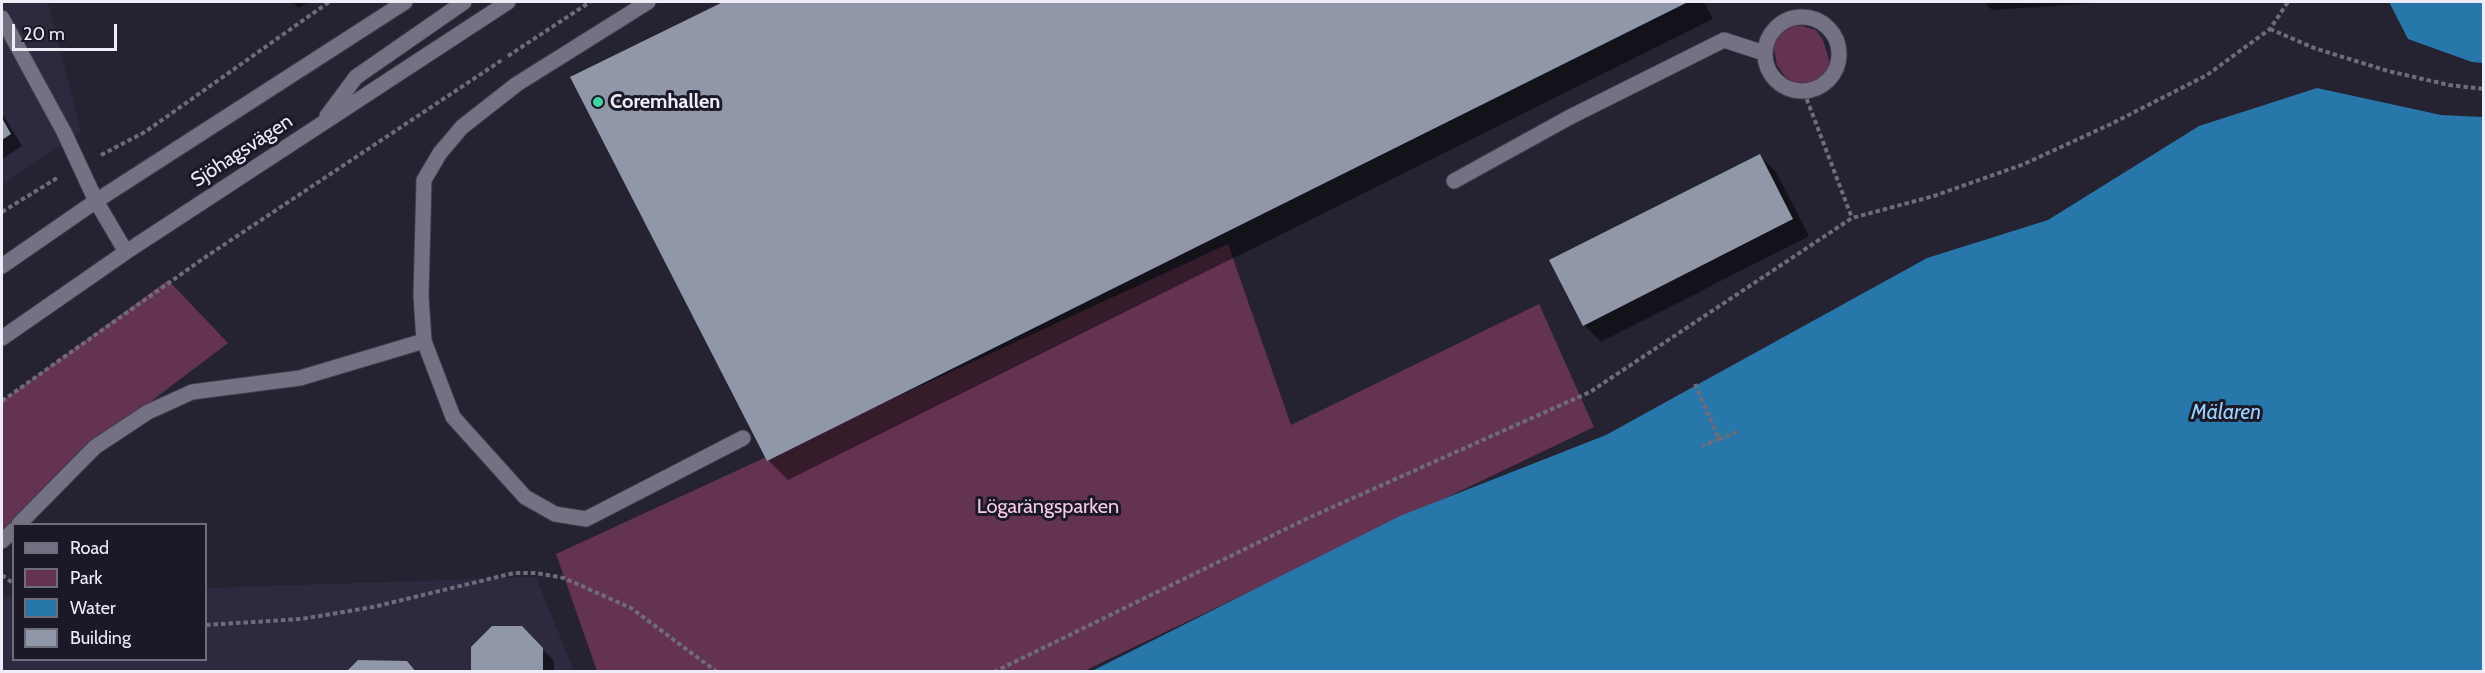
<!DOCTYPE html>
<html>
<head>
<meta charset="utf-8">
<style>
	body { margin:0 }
	#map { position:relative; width:2485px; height:673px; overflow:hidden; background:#252231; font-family:Cabin,sans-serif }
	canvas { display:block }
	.frame { position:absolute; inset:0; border:3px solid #eeecf7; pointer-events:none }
	.legend { position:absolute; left:12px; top:523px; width:195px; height:138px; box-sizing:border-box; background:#1b1927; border:2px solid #6f6d7a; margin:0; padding:8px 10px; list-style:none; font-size:18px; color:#eeecf7 }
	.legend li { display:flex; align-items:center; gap:12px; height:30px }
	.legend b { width:30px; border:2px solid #6f6d7a }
	.scale { position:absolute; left:12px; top:24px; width:105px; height:27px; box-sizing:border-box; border:3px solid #eeecf7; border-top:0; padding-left:8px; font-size:18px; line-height:21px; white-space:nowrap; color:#eeecf7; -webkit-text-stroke:4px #1b1927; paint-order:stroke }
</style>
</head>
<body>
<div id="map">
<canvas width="2485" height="673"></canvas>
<div class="frame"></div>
<ul class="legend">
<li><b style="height:8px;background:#747184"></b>Road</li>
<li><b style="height:16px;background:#653352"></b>Park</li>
<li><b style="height:16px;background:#2877aa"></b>Water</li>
<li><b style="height:16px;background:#8f97a9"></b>Building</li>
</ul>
<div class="scale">20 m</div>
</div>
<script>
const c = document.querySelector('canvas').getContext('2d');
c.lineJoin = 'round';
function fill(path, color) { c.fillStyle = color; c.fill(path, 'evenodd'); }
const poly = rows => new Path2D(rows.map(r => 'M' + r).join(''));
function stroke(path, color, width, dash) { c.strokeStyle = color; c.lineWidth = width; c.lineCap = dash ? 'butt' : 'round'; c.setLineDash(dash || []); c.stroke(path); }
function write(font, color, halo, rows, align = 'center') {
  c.font = font + ' Cabin,sans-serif'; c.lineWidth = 6; c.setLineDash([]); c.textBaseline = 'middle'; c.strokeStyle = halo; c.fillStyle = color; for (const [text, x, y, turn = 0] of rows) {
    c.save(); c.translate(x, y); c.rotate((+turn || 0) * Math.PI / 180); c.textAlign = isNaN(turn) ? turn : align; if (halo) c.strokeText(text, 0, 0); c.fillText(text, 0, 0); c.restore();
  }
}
const built = poly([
	[2,2,48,2,81,132,2,185],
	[536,577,574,671,2,671,2,596,13,595,14,660,206,660,206,588]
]);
const green = poly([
	[1798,25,1816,30,1823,40,1830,63,1825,72,1816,81,1797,84,1786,78,1777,65,1772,40,1778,32],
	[1228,244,1291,425,1539,304,1594,427,1084,671,597,671,556,554],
	[168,280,228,343,133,415,2,538,2,401]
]);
const water = poly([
	[2389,2,2483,2,2483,63,2472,62,2408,39],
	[2317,88,2441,115,2483,117,2483,671,1092,671,1400,516,1606,435,1927,258,2048,220,2199,126]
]);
const shadow = poly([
	[293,2,308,2,299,8],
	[727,2,1704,2,1713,19,788,480,768,460,572,78],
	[1984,2,2113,2,1992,10],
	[2,113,22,146,2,159],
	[1760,156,1776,172,1809,236,1601,342,1584,325],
	[522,628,554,661,554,672,472,672]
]);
const building = poly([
	[723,2,1688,2,767,461,570,77],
	[2,118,11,134,2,140],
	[1760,154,1793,219,1583,326,1549,260],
	[492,626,522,626,543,648,543,672,471,672,471,647],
	[358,660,407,661,416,672,346,672]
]);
const path = poly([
	[2270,29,2314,48,2388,71,2449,85,2484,89],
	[508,56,590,2],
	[1804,92,1852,218],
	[101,155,145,132,329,2],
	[2,212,57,178],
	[1695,384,1719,439,1702,446],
	[2,401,204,258,502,60],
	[1719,439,1737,432],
	[2,575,14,584],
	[206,625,301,619,373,607,514,573,536,573,564,578,631,608,717,672],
	[994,672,1304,520,1590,392,1852,218,1934,196,2024,164,2111,124,2207,75,2270,29,2288,2]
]);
const lane = poly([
	[648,2,517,84,462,127,440,153,424,180,421,296,424,341,453,417,525,497,555,514,586,519,743,438],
	'1765 54a37 37 0 1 1 74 0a37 37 0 1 1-74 0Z',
	[1454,181,1570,117,1724,40,1764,53]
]);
const street = poly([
	[2,18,64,132,96,201],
	[19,524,95,447,148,412,192,392,300,378,424,341],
	[2,541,14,530]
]);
const secondary = poly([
	[327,116,356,77,464,2],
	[96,201,126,252],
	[2,266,96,201,405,2],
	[2,338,126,252,508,2]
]);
const markers = [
	[598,102,6,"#41d4a1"]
];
const poiNames = [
	["Coremhallen",610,102]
];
const streetNames = [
	["Sjöhagsvägen",242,151,-33]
];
const parkNames = [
	["Lögarängsparken",1048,507]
];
const waterNames = [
	["Mälaren",2226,413]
];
fill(built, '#2d293e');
fill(green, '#653352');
fill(water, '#2877aa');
fill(shadow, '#0007');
fill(building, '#8f97a9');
stroke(lane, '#3f3c4a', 17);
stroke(street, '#3f3c4a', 17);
stroke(secondary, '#3f3c4a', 17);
stroke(path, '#6f6c79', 4, [4.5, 3]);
stroke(lane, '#747184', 15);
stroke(street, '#747184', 15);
stroke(secondary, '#747184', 15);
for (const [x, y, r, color] of markers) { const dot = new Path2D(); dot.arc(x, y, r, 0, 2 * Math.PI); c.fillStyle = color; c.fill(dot); stroke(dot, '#1b1927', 2); }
write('bold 20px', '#eeecf7', '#1b1927', poiNames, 'left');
write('20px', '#eeecf7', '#1b1927', streetNames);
write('20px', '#f5cce3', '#1b1927', parkNames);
write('italic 21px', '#9ad2fd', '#1b1927', waterNames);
</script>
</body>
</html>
